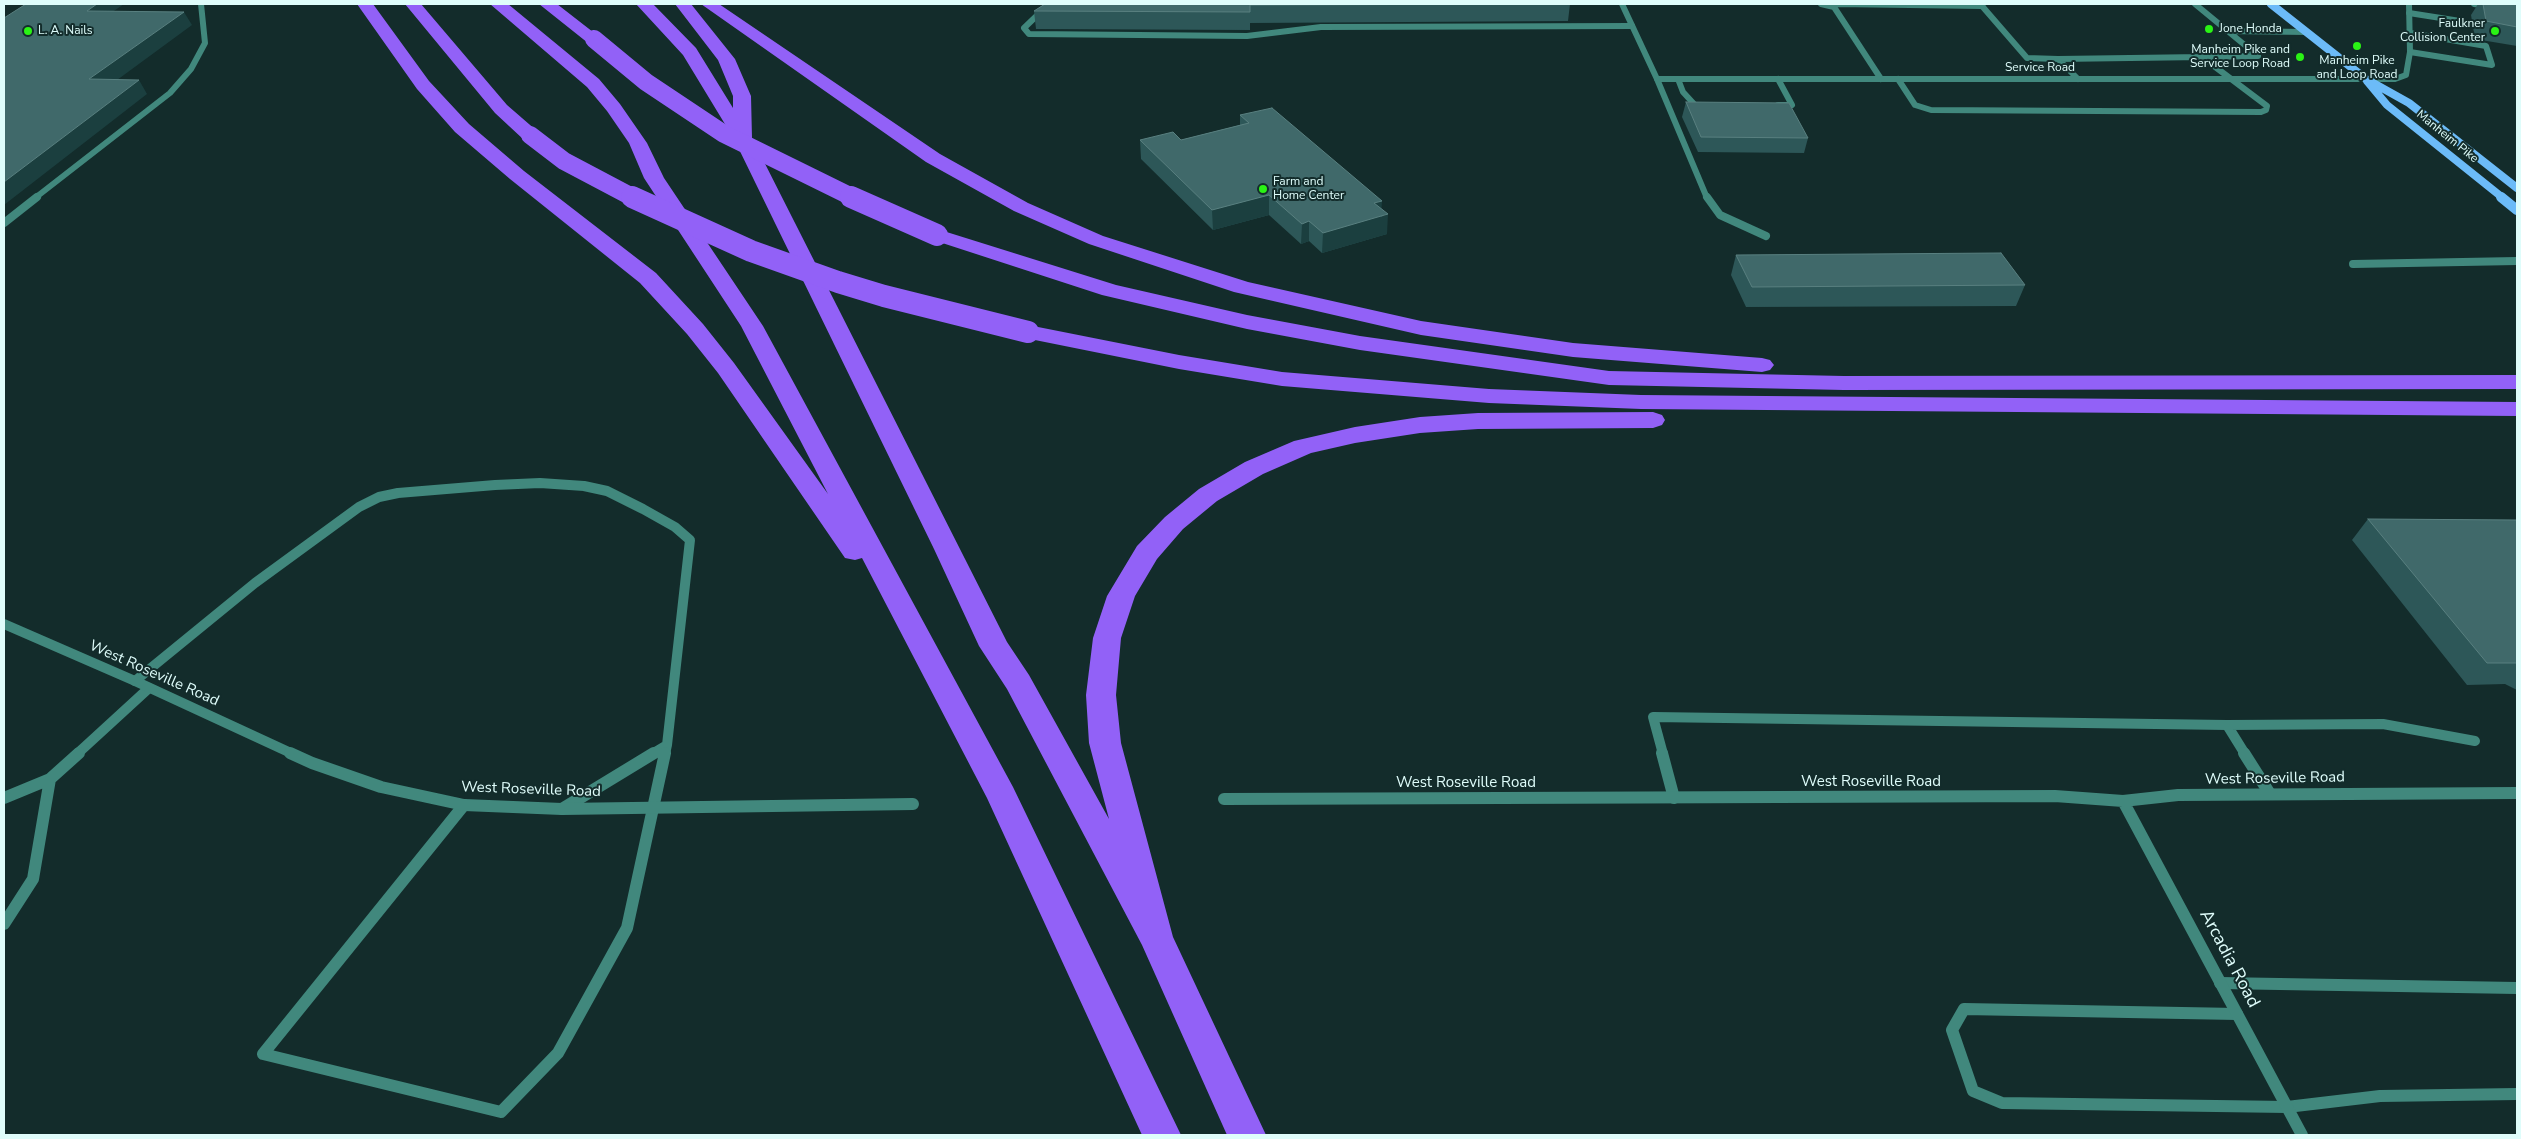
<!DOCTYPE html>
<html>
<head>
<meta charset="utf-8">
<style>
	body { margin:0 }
	#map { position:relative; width:2521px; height:1139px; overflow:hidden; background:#132c2b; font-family:"Nunito Sans",sans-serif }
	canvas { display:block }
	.frame { position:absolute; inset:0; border:5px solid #dffdfb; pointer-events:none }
</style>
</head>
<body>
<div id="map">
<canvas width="2521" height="1139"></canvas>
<div class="frame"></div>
</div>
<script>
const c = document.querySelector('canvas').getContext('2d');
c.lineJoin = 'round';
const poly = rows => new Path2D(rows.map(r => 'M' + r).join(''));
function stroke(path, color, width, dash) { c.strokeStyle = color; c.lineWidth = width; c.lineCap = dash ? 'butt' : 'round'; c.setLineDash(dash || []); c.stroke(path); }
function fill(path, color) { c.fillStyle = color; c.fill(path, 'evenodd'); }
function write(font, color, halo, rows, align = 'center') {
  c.font = font + ' "Nunito Sans",sans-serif'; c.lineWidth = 4; c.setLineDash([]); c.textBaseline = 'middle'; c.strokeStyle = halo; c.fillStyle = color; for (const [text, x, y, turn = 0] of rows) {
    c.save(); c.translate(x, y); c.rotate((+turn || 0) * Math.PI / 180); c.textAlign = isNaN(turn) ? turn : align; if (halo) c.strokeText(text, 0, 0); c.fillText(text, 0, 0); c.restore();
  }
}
const serviceFar3 = poly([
	[1049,4,1024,28,1029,34,1247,36,1321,27,1632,26],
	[1821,4,1834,7],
	[1983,4,1982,6,2027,58,2058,59],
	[2195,4,2258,56,2202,57],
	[2474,4,2517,11],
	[2409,13,2460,21],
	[2227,31,2306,32],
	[2410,33,2486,46,2492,65,2410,52],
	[1657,79,1707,198],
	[1678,79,1683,92,1694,104],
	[1778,79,1792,105,1778,105],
	[1881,79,1834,7,1837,4,1982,6],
	[1898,79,1915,105,1931,110,2261,112,2266,110,2267,106,2202,57,2058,59,2078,79],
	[35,198,170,93,191,69,205,43,201,4]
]);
const serviceFar2 = poly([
	[1707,197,1720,215,1766,236],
	[4,223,37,197],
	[2353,264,2517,261]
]);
const serviceFar1 = poly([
	[135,681,255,583,359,507,379,497,398,493,495,485,540,483,584,486,607,491,643,509,675,527,690,540,667,745],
	[2227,725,2383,724,2475,741],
	[77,754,149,688],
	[652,754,667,745,665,754],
	[1663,754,1653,717,2227,725,2245,754]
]);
const service = poly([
	[1662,753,1674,798],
	[2244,753,2270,794],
	[4,798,50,779],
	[464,805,263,1054,501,1112,558,1053,627,928,665,753],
	[562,809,654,753],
	[4,924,33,879,50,779,79,753],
	[2220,983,2517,988],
	[2237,1014,1964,1009,1952,1030,1973,1091,2002,1103,2287,1107,2380,1096,2517,1094]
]);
const minorFar2 = poly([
	[1622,4,1657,79,2395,79,2406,75,2410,52,2409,4]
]);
const minorFar1 = poly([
	[4,624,135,681,293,754]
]);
const minor = poly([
	[290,753,312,763,381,787,464,805,562,809,913,804],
	[1224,799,2055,796,2123,801,2178,795,2517,793],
	[2123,801,2302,1135]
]);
const primaryFar1 = poly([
	[2271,4,2366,79,2409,103,2517,188],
	[2367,81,2387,105,2503,198]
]);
const primary = poly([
	[2501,197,2517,210]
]);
const motorway = poly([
	[357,4,373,4,429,81,469,124,524,171,656,273,703,324,734,363,828,494,741,326,644,178,629,143,607,111,587,87,490,4,508,4,599,79,620,104,647,143,664,178,763,326,1013,787,1181,1135,1142,1135,987,798,862,558,855,560,845,558,718,373,687,334,640,283,510,179,455,132,417,89,357,4],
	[405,4,421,4,507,105,537,131,539,135,537,139,523,139,495,113,405,4],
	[539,4,557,4,602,39,600,43,588,43,539,4],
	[636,4,653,4,696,48,733,108,733,96,718,60,675,4,691,4,735,59,751,96,752,138,1007,642,1029,675,1109,819,1089,743,1086,695,1093,638,1107,596,1137,546,1165,517,1199,489,1245,462,1294,441,1355,427,1420,417,1478,413,1653,412,1662,415,1665,420,1662,425,1653,428,1478,429,1420,433,1355,443,1311,453,1263,474,1217,501,1183,529,1157,559,1135,596,1121,638,1116,695,1121,743,1173,937,1266,1135,1227,1135,1142,945,1007,689,979,646,934,549,734,139,683,55,636,4],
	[701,4,719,4,940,154,1028,203,1103,236,1248,282,1421,321,1573,343,1762,358,1770,360,1774,365,1770,370,1762,372,1573,357,1421,335,1234,292,1089,244,1014,211,926,162,701,4],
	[937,229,1116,285,1247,315,1360,336,1609,371,1844,376,2517,375,2517,389,1844,390,1609,385,1360,350,1247,329,1102,295,930,239,927,235,930,231,937,229],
	[1028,325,1179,355,1282,372,1489,389,1641,395,2517,402,2517,416,1641,409,1489,403,1282,386,1179,369,1020,337,1017,332,1020,327,1028,325]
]);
const motorwayBridgeFar1 = poly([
	[594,39,646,82,724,134,854,198],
	[530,135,564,161,634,198]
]);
const motorwayBridge = poly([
	[632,197,751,251,838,282,884,296,1028,332],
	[851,197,937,235]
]);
const wall = poly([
	[1045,4,1570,4,1568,21,1250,23,1250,30,1036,29,1034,11],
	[2478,4,2517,4,2517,46,2475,39,2471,15],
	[1686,102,1808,138,1804,153,1698,152,1682,117],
	[1240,115,1381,209,1387,234,1322,253,1309,241,1301,244,1269,215,1213,230,1141,159,1140,140,1181,140,1240,125],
	[1736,255,2025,285,2016,306,1746,307,1731,275],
	[2368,519,2517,520,2517,690,2505,684,2467,685,2352,540]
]);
const shadedWall = poly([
	[97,4,124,4,95,24,87,11],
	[184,12,192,25,98,94,89,79],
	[139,80,147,94,4,205,4,182],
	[1269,195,1269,215,1213,230,1212,210],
	[1382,201,1381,217,1388,214,1387,234,1322,253,1323,233,1374,203],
	[1309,221,1309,241,1301,244,1302,224]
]);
const building = poly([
	[26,4,97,4,87,11,184,12,89,79,139,80,4,182,4,18,26,4],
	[1045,4,1539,4,1250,5,1250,12,1034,11,1045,4],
	[2483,4,2517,4,2517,27,2486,21,2483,4],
	[1686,102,1789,103,1808,138,1701,137,1686,102],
	[1272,108,1382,201,1374,203,1388,214,1323,233,1309,221,1302,224,1269,195,1212,210,1140,140,1173,132,1181,140,1249,123,1240,115,1272,108],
	[2001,253,2025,285,1752,287,1736,255,2001,253],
	[2368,519,2517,520,2517,663,2487,663,2368,519]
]);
const markers = [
	[2209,29,5,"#2af315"],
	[28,31,5,"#2af315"],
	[2495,31,5,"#2af315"],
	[2357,46,5,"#2af315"],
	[2300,57,5,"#2af315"],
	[1263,189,5,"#2af315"]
];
const farPoinames = [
	["Faulkner",2485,24,"right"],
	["Collision Center",2485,38,"right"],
	["Jone Honda",2219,29],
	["L. A. Nails",38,31],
	["Manheim Pike and",2290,50,"right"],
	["Service Loop Road",2290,64,"right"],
	["Manheim Pike",2357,61,"center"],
	["and Loop Road",2357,75,"center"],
	["Farm and",1273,182],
	["Home Center",1273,196]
];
const farStreetnames = [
	["Service Road",2040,68],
	["Manheim Pike",2447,137,39]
];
const streetNames = [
	["West Roseville Road",154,674,24],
	["West Roseville Road",2275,779,-1],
	["West Roseville Road",1871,782],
	["West Roseville Road",1466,783],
	["West Roseville Road",531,790,2]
];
const nearStreetnames = [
	["Arcadia Road",2229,959,62]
];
stroke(serviceFar3, '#41887d', 6);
stroke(serviceFar2, '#41887d', 8);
stroke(serviceFar1, '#41887d', 10);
stroke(service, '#41887d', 12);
stroke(minorFar2, '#41887d', 6);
stroke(minorFar1, '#41887d', 10);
stroke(minor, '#41887d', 12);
stroke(primaryFar1, '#6cbbf8', 8);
stroke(primary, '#6cbbf8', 10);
fill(motorway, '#9261f7');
stroke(motorwayBridgeFar1, '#9261f7', 18);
stroke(motorwayBridge, '#9261f7', 22);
fill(wall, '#2d5758');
fill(shadedWall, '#1b3f3f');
fill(building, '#40696a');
stroke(building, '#598080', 1);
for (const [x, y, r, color] of markers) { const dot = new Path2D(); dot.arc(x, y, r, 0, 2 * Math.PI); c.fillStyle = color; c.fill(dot); stroke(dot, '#132c2b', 2); }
write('12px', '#dffdfb', '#132c2b', farPoinames, 'left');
write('12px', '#dffdfb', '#132c2b', farStreetnames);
write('15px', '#dffdfb', '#132c2b', streetNames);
write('18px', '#dffdfb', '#132c2b', nearStreetnames);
</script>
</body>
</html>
